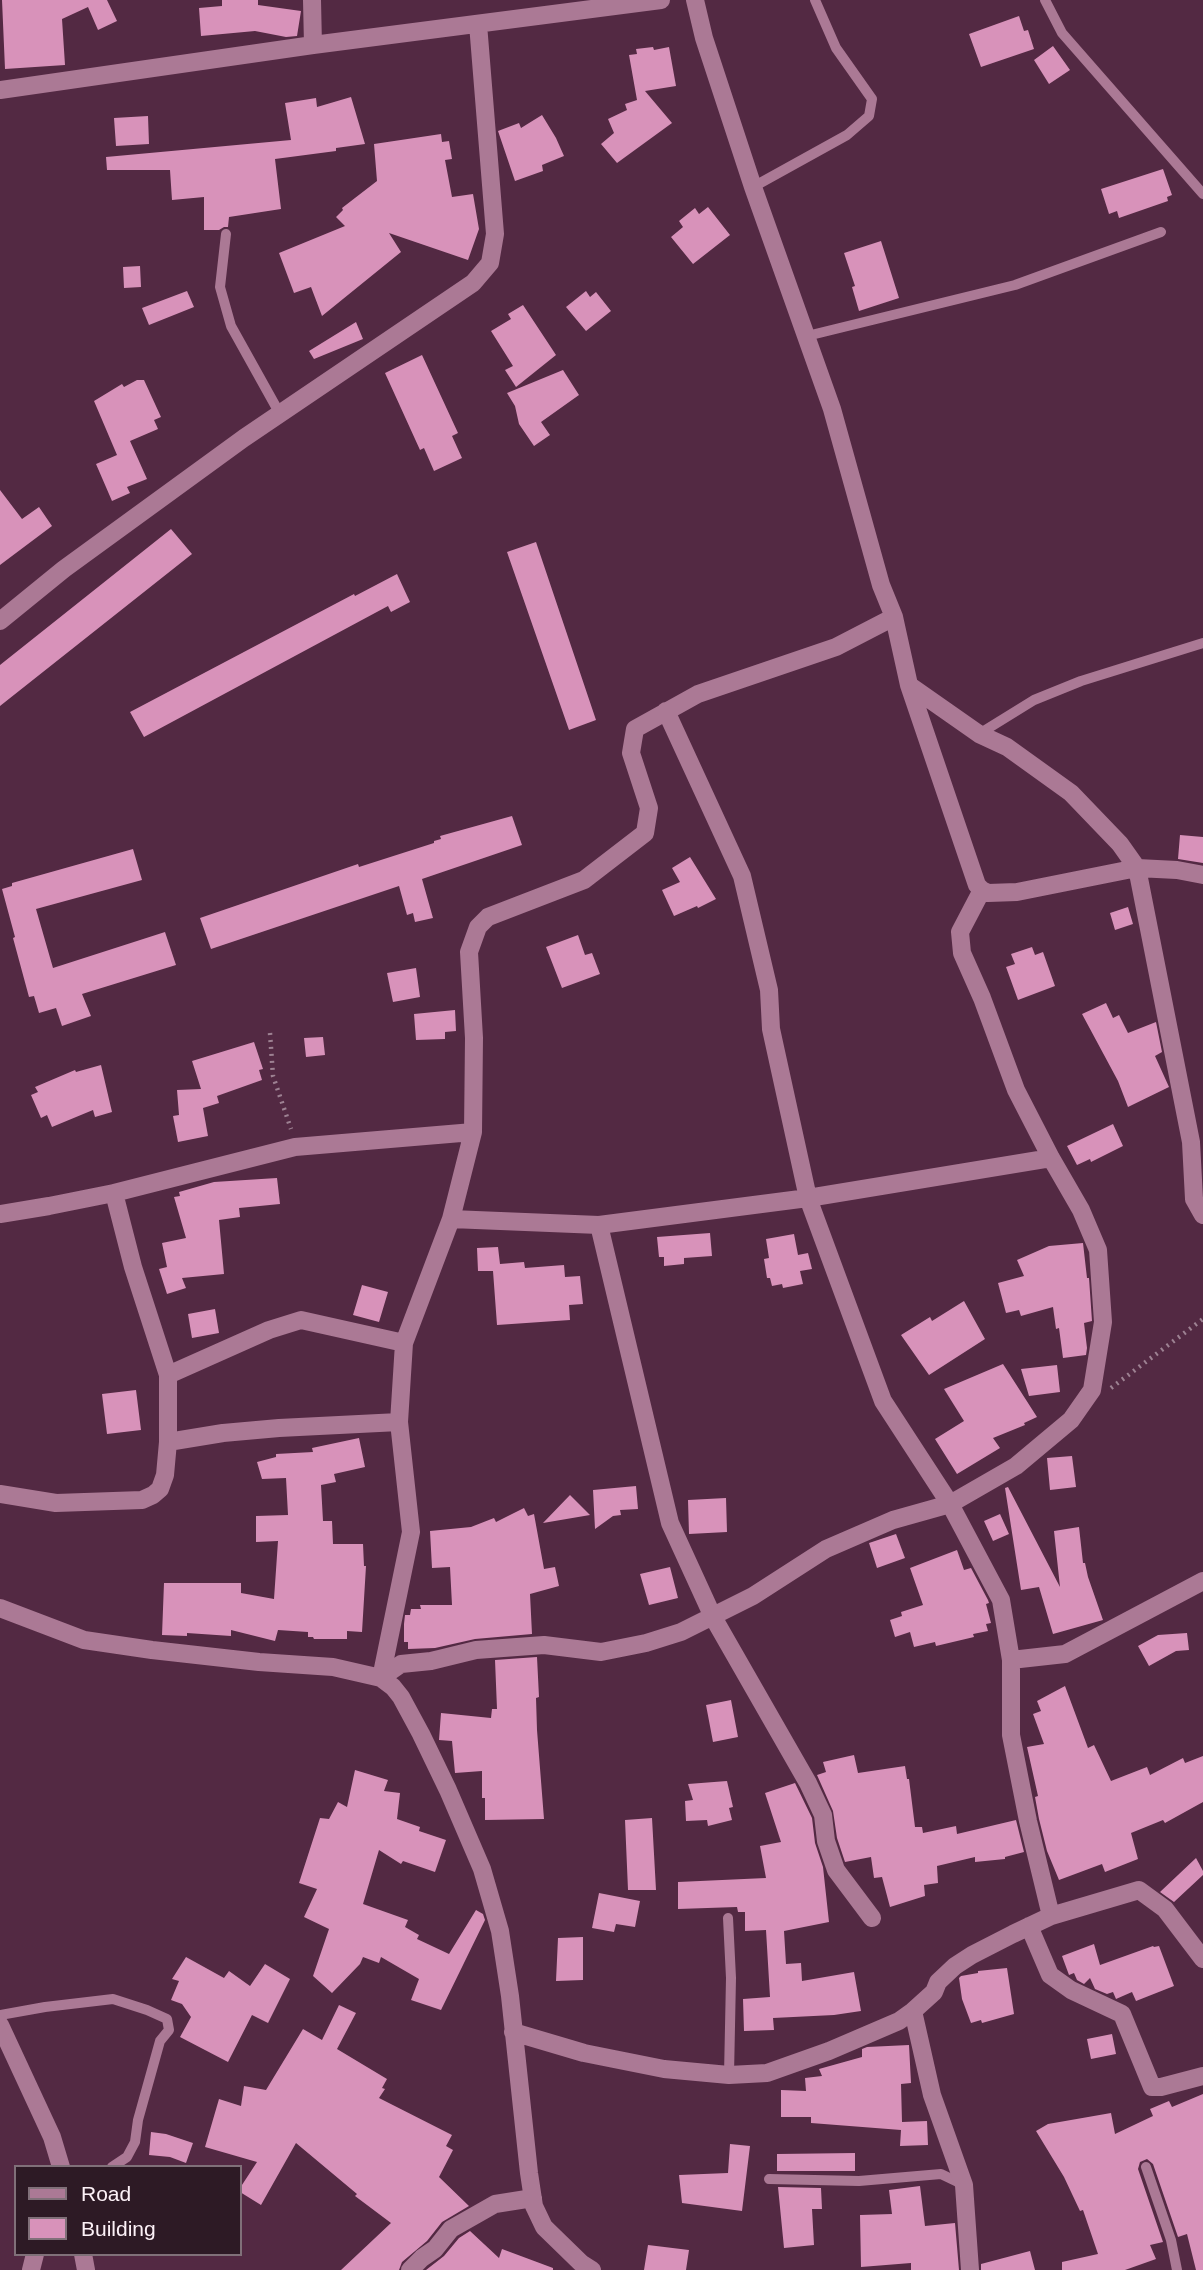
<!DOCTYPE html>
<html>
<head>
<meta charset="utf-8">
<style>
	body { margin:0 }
	#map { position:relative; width:1203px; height:2270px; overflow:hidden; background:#532943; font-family:Helvetica,sans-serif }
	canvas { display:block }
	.legend { position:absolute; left:14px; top:2165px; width:228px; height:91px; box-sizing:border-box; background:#2d1a25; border:2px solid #807079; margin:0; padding:9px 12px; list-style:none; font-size:21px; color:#fcf1f7 }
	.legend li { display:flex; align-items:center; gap:14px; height:35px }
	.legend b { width:35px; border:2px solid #807079 }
</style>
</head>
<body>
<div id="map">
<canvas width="1203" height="2270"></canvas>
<ul class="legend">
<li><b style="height:9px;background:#ab7995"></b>Road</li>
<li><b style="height:19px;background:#d892ba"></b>Building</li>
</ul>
</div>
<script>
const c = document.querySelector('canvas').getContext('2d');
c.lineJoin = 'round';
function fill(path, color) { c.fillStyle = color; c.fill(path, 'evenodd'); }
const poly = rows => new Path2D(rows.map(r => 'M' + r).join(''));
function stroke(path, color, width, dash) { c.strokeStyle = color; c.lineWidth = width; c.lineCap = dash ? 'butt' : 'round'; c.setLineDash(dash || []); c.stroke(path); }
const building = poly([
	[2,0,107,0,117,21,98,30,88,7,62,19,65,65,5,69],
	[222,0,258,0,258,5,301,11,297,36,286,37,255,31,201,36,199,8,222,6],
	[1019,16,1024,31,1028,30,1034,49,981,67,969,34],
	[1053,46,1070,70,1049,84,1034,60],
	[653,47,654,50,669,47,676,86,645,91,672,123,617,163,601,144,614,133,608,119,627,110,625,104,637,100,629,55,637,54,636,49],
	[351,97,365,144,336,148,336,151,275,159,281,209,229,217,228,227,224,227,219,230,204,230,204,197,172,200,170,170,107,170,106,157,291,140,285,103,316,98,317,107],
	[542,115,556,138,564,156,542,165,543,171,515,181,498,131,519,123,521,128],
	[148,116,149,144,116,146,114,118],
	[441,134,442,142,449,141,452,159,445,160,452,197,473,194,479,229,468,260,389,233,401,252,322,316,311,287,294,293,279,253,345,226,336,217,343,210,342,208,377,181,374,144],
	[1163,169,1172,195,1167,197,1168,201,1119,218,1117,211,1109,214,1101,189],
	[708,207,730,235,693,264,671,237,683,227,679,221,695,208,699,214],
	[881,241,899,298,859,311,852,287,855,286,844,253],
	[140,266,141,287,124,288,123,267],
	[187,291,194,307,149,325,142,308],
	[586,291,590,297,596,292,611,311,586,331,566,307],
	[523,305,556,355,516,387,505,370,513,366,491,331,511,319,508,314],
	[356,322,363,339,314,359,309,351],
	[422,355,458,433,452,436,462,458,434,471,424,448,420,450,385,373],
	[563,370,579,395,541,422,550,435,534,446,519,424,515,406,507,393],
	[137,380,144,380,161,417,154,420,158,429,130,441,147,479,127,487,130,493,112,501,96,464,117,455,94,401,122,384,124,387],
	[0,490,22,519,39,507,52,526,0,565],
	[171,529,192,554,0,706,0,665],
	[536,542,596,720,569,730,507,552],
	[397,574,410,602,391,612,388,606,144,737,130,712,354,594,355,596],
	[512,816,522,845,422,879,433,918,415,922,413,913,407,915,399,886,211,949,200,918,358,864,359,867,434,843,434,841,441,839,440,836],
	[1180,835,1203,837,1203,863,1178,859],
	[133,849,142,880,36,909,53,968,165,932,176,965,82,994,91,1016,62,1026,56,1008,39,1013,34,996,29,997,13,938,15,937,2,889,12,886,12,883],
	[690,857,716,899,698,908,697,906,674,916,662,890,680,882,672,868],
	[1128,907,1133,924,1115,930,1110,913],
	[578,935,585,955,592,953,600,974,562,988,546,947],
	[1032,947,1035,955,1043,952,1055,986,1018,1000,1006,967,1015,964,1011,954],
	[416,968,420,997,393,1002,387,973],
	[1106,1003,1113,1018,1119,1015,1128,1033,1156,1022,1162,1052,1155,1056,1169,1087,1128,1107,1118,1081,1082,1014],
	[455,1010,456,1031,445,1032,445,1039,416,1040,414,1014],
	[323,1037,325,1055,306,1057,304,1038],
	[254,1042,263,1069,259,1070,262,1080,217,1096,219,1103,203,1108,208,1136,178,1142,173,1116,179,1115,177,1090,201,1089,192,1061],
	[101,1065,112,1112,95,1117,93,1110,52,1127,47,1115,41,1118,31,1095,38,1092,35,1087,75,1070,76,1072],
	[1113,1124,1123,1146,1091,1162,1090,1159,1077,1165,1067,1146],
	[277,1178,280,1204,239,1208,240,1217,219,1220,224,1274,182,1278,186,1288,167,1294,159,1269,167,1267,162,1243,186,1238,174,1197,180,1196,179,1192,214,1182],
	[710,1233,712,1256,684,1258,684,1264,664,1266,664,1257,659,1257,657,1237],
	[794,1234,798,1255,808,1253,812,1269,800,1271,803,1284,783,1288,782,1284,772,1286,770,1278,767,1278,764,1259,769,1258,766,1239],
	[1083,1243,1087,1278,1089,1278,1092,1321,1084,1323,1087,1348,1086,1355,1063,1358,1059,1328,1056,1329,1053,1307,1021,1316,1019,1310,1006,1313,998,1283,1024,1276,1017,1260,1049,1246],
	[498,1247,500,1264,524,1262,525,1268,564,1265,565,1277,580,1276,583,1304,569,1305,570,1320,497,1325,493,1271,478,1271,477,1248],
	[362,1285,388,1292,379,1322,353,1315],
	[964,1301,985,1339,929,1375,901,1335,930,1317,932,1321],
	[215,1309,219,1333,192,1338,188,1314],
	[1003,1364,1037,1417,1024,1423,1025,1425,993,1438,1000,1448,957,1474,935,1439,964,1421,944,1389],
	[1057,1365,1060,1392,1029,1396,1021,1369],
	[136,1390,141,1430,107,1434,102,1394],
	[359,1438,365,1467,334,1474,336,1482,321,1485,323,1521,332,1521,333,1544,363,1544,364,1566,366,1566,362,1632,347,1631,347,1639,314,1639,313,1637,308,1637,308,1632,278,1630,275,1641,231,1630,231,1636,187,1633,187,1636,162,1635,164,1583,241,1583,241,1593,274,1599,278,1541,256,1542,256,1516,288,1515,286,1478,262,1479,257,1462,276,1457,276,1454,313,1452,312,1448],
	[1072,1456,1076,1487,1050,1490,1047,1458],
	[636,1486,638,1509,620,1510,621,1515,613,1516,595,1529,593,1490],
	[1008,1487,1060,1587,1054,1531,1079,1527,1083,1563,1085,1563,1088,1577,1103,1620,1053,1634,1039,1587,1021,1590,1005,1488],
	[570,1495,590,1515,543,1523],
	[726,1498,727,1532,689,1534,688,1500],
	[524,1508,528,1516,534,1514,544,1569,555,1567,559,1586,530,1594,532,1634,475,1639,435,1648,408,1649,408,1642,404,1642,404,1624,405,1615,410,1615,411,1609,421,1609,420,1605,452,1605,450,1567,432,1568,430,1531,471,1527,494,1518,496,1522],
	[1000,1514,1009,1534,993,1541,984,1521],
	[896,1534,905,1558,877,1568,869,1543],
	[957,1550,964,1570,971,1568,988,1600,989,1603,986,1604,991,1623,986,1624,988,1631,973,1634,974,1637,936,1646,935,1642,914,1647,910,1632,895,1637,890,1620,902,1616,901,1612,923,1605,910,1568],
	[670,1567,678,1598,649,1605,640,1574],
	[1187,1633,1189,1650,1176,1651,1149,1666,1138,1646,1158,1635],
	[537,1657,539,1697,536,1698,537,1730,544,1819,485,1820,485,1798,482,1798,482,1771,455,1773,452,1741,439,1740,441,1713,491,1718,492,1709,497,1709,495,1660],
	[1065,1686,1088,1748,1094,1745,1111,1781,1147,1767,1150,1775,1183,1758,1185,1763,1203,1756,1203,1802,1165,1823,1163,1820,1131,1833,1138,1859,1105,1872,1102,1864,1059,1880,1047,1851,1039,1819,1035,1797,1038,1796,1027,1747,1044,1744,1033,1714,1041,1711,1037,1701],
	[731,1700,738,1737,713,1742,706,1705],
	[854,1755,858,1773,905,1766,907,1779,909,1779,915,1827,922,1827,923,1833,956,1826,957,1834,1016,1820,1024,1852,1005,1857,1005,1859,975,1862,975,1857,937,1866,938,1883,924,1885,925,1896,890,1907,882,1877,874,1878,871,1857,845,1862,837,1838,833,1811,817,1775,826,1772,823,1762],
	[355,1770,388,1780,384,1791,400,1793,397,1819,420,1827,419,1831,446,1840,435,1872,403,1861,401,1864,379,1850,363,1904,408,1920,405,1927,419,1935,417,1939,449,1954,476,1910,483,1914,485,1920,441,2010,411,2000,419,1979,381,1957,379,1963,363,1957,360,1964,332,1993,313,1976,329,1929,304,1917,317,1889,299,1883,320,1818,329,1819,338,1802,347,1807],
	[727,1781,733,1807,729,1808,732,1820,708,1826,707,1820,686,1821,685,1801,693,1800,688,1784],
	[795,1783,812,1818,815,1843,823,1867,829,1922,784,1931,786,1964,801,1963,802,1981,854,1972,861,2011,834,2015,773,2018,774,2030,744,2031,743,1999,770,1997,766,1930,745,1931,745,1912,738,1912,737,1907,678,1909,678,1882,766,1878,760,1846,781,1842,765,1793],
	[652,1818,656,1890,628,1890,625,1820],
	[1196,1858,1203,1871,1203,1875,1174,1902,1160,1892],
	[599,1893,640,1901,635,1927,616,1924,614,1932,592,1928],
	[583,1937,583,1980,556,1981,558,1938],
	[1094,1944,1100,1965,1153,1946,1154,1947,1159,1946,1174,1986,1136,2001,1132,1992,1116,1999,1113,1992,1107,1994,1095,1989,1090,1978,1084,1984,1077,1980,1074,1973,1069,1975,1062,1956],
	[186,1957,224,1978,229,1971,250,1986,265,1964,290,1979,268,2023,252,2015,228,2062,180,2037,191,2017,182,2004,171,2000,179,1981,172,1979],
	[1007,1968,1014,2014,982,2023,981,2020,971,2023,962,1999,959,1978,961,1976,978,1973,978,1971],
	[339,2005,356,2013,337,2049,387,2079,382,2088,385,2089,379,2098,452,2135,446,2146,453,2150,439,2177,469,2206,442,2222,427,2241,402,2262,399,2270,341,2270,391,2223,355,2196,357,2194,296,2143,261,2205,240,2192,240,2188,257,2162,205,2147,219,2099,241,2106,244,2086,266,2090,303,2029,322,2040],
	[1112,2034,1116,2054,1091,2059,1087,2039],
	[909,2045,911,2083,901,2084,902,2122,927,2121,928,2145,900,2146,901,2130,811,2123,811,2117,781,2117,781,2090,806,2091,805,2078,822,2076,819,2069,862,2057,862,2049,867,2047],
	[1203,2094,1203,2270,1196,2270,1187,2234,1178,2237,1153,2164,1147,2159,1140,2162,1138,2169,1163,2242,1150,2245,1156,2259,1125,2270,1062,2270,1062,2262,1098,2254,1083,2210,1080,2211,1064,2177,1036,2131,1048,2124,1111,2113,1115,2134,1153,2116,1150,2109,1169,2101,1172,2107],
	[151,2132,166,2134,193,2143,186,2163,170,2157,149,2155],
	[730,2144,750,2146,742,2211,682,2203,679,2175,728,2173],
	[855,2153,855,2171,777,2171,777,2154],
	[920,2186,925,2226,955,2223,959,2270,911,2270,911,2263,861,2267,860,2215,892,2214,889,2190],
	[778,2187,821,2188,822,2209,812,2209,814,2245,784,2248],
	[470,2231,499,2258,502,2249,553,2268,553,2270,426,2270,444,2256,459,2238],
	[648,2245,689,2250,686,2270,644,2270],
	[1030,2251,1035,2270,981,2270,981,2264]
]);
const path = poly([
	[270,1033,273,1076,291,1129],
	[1111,1388,1203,1319]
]);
const service = poly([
	[1045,0,1062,33,1203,194],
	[753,187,847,135,869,116,872,99,836,48,815,0],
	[226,234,220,287,231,326,280,414],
	[807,336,1015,285,1161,232],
	[979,734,1034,700,1081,681,1203,643],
	[728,1918,731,1978,729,2075],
	[0,2015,45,2007,113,1999,147,2010,167,2019,169,2030,160,2041,150,2077,138,2120,135,2142,127,2157,112,2167],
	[1146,2167,1171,2240,1177,2270],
	[769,2179,859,2181,941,2174,964,2185]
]);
const minor = poly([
	[312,0,313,45],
	[695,0,704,38,753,187,832,409,881,585,894,617,909,685,977,885,982,890,988,893,1017,892,1137,868,1177,870,1203,875],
	[0,90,313,45,661,0],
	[0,621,64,569,244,438,473,283,490,263,495,234,478,24],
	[909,685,979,734,1007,747,1071,793,1120,844,1137,868,1191,1142,1194,1199,1203,1215],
	[666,711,742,876,769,990,771,1029,808,1198,883,1401,950,1504,1001,1600,1011,1660,1065,1654,1203,1581],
	[114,1193,133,1267,168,1375,168,1442,223,1433,279,1428,399,1422],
	[0,1214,49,1206,114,1193,295,1147,473,1132],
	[451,1219,599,1225,808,1198,1051,1158],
	[599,1225,670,1523,713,1617,808,1783,823,1815,826,1841,836,1870,872,1918],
	[168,1375,269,1330,301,1320,404,1343],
	[0,1494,56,1503,142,1500,153,1495,160,1489,165,1475,168,1442],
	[0,1608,84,1640,152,1650,259,1662,333,1667,381,1678,393,1687,401,1697,421,1734,448,1790,482,1869,500,1931,510,1996,529,2173,534,2206,544,2227,581,2263,592,2270],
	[1011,1660,1011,1735,1028,1821,1051,1916],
	[381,1678,411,1532,399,1422,404,1343,451,1219,473,1132,474,1038,469,952,478,927,488,917,584,880,645,833,649,808,631,753,635,729,698,694,836,647,894,617],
	[381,1678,401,1664,431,1661,476,1650,544,1645,601,1652,646,1643,681,1632,753,1596,826,1549,893,1520,950,1504,1016,1466,1071,1420,1092,1390,1103,1322,1098,1250,1081,1210,1051,1158,1016,1090,982,998,962,953,960,932,982,890],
	[1029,1926,1050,1975,1071,1990,1122,2014,1152,2087,1161,2087,1203,2076],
	[913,2011,932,2095,964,2185,970,2270],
	[0,2025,52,2137,61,2167],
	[513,2032,584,2053,664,2069,729,2075,767,2073,829,2051,899,2021,913,2011,934,1992,938,1982,955,1966,972,1955,1013,1934,1051,1916,1139,1890,1165,1909,1203,1959],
	[83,2254,86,2270],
	[31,2270,35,2254],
	[410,2270,422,2258,435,2249,451,2229,495,2204,533,2198]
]);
fill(building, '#d892ba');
stroke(path, '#9d8192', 4.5, [2, 5]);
stroke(service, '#ab7995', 10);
stroke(minor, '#ab7995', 18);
</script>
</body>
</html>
